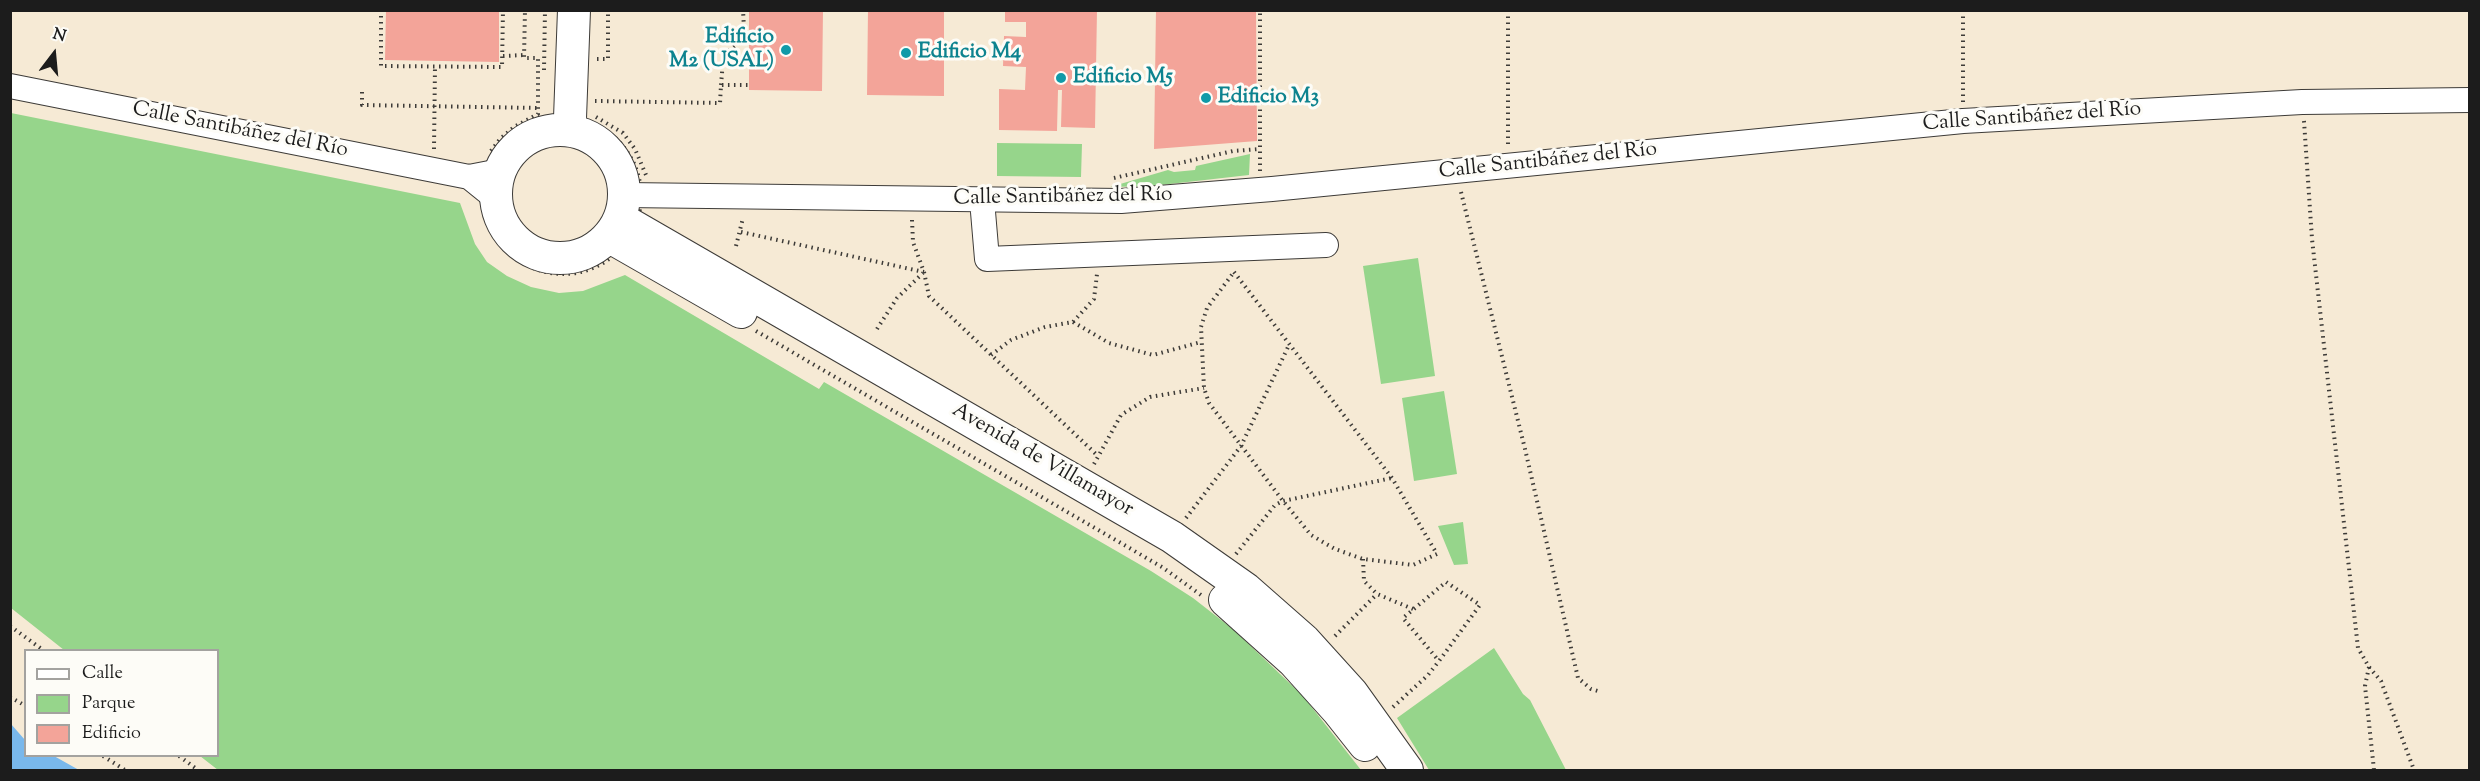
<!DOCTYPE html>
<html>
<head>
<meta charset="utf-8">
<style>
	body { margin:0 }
	#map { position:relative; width:2480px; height:781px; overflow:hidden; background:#f6ead5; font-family:"Sorts Mill Goudy",serif }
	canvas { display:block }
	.frame { position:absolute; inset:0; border:12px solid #1c1c1c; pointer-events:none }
	.legend { position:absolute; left:24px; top:649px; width:195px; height:108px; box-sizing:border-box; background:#fdfcf7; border:2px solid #a3a29f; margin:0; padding:8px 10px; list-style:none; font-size:18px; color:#1c1c1c }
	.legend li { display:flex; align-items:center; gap:12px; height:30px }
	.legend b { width:30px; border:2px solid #a3a29f }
	.north { position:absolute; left:24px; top:24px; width:60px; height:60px; -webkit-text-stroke:4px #fdfcf7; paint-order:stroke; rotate:16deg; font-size:16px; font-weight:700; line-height:24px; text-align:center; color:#1c1c1c }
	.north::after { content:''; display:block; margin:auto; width:21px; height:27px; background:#1c1c1c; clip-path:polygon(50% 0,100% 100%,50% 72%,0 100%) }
</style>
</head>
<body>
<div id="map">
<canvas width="2480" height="781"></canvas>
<div class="frame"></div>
<ul class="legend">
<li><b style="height:8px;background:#fff"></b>Calle</li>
<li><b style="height:16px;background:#96d58b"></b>Parque</li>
<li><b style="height:16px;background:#f3a499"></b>Edificio</li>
</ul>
<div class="north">N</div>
</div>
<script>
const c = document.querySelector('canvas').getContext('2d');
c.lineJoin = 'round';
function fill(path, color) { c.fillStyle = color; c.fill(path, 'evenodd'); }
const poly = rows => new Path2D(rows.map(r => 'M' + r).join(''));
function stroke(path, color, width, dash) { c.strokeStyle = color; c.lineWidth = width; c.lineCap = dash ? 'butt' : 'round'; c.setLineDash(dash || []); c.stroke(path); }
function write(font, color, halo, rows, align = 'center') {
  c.font = font + ' "Sorts Mill Goudy",serif'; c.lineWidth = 6; c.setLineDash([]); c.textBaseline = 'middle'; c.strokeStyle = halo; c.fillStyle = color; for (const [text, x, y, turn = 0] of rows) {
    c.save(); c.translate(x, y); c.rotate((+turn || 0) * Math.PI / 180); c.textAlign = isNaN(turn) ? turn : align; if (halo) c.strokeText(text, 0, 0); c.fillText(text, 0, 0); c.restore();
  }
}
const green = poly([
	[11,113,460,203,475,244,487,262,507,276,531,287,559,293,583,291,625,275,819,389,824,382,1151,571,1193,598,1234,630,1303,696,1361,770,218,770,200,756,218,756,218,650,64,650,11,608],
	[997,143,1082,144,1081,177,997,176],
	[1250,154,1249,175,1152,186,1110,187,1168,170,1174,172,1195,170,1196,166],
	[1418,258,1435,376,1381,384,1363,266],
	[1444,391,1457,474,1414,481,1402,398],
	[1463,522,1468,564,1454,565,1438,526],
	[1494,648,1523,694,1530,700,1566,770,1429,770,1397,718]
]);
const water = poly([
	[11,724,25,740,26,756,54,756,79,770,11,770]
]);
const building = poly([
	[386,10,499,10,499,62,385,60],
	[749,10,823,10,822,91,749,90],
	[868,10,944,10,944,96,867,95],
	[1005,10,1097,10,1095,128,1061,127,1062,90,1058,90,1057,131,999,130,999,89,1025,90,1026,67,1003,66,1004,36,1026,37,1026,22,1005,22],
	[1156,10,1256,10,1257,141,1154,149]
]);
const path = poly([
	[381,10,381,66,502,67,503,10],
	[503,56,524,55],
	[597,59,608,59,608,10],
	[544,70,545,10],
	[721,85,723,61,727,52,742,41,744,29,743,10],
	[362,92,362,105,538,108],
	[595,101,720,103,721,85,748,85],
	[1963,102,1963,10],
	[596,117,623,133,635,149,646,175],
	'485 196a78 78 0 1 1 156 0a78 78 0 1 1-156 0Z',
	[2304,121,2312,239,2358,648,2369,667,2381,681,2414,770],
	[1508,144,1508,10],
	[434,149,435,66],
	[491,151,500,139,514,127,538,114,538,58,524,58,525,10],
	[1260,171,1260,10],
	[1114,178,1233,151,1260,149],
	[1461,192,1525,449,1578,678,1591,689,1601,692],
	[912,220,913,242,924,272,929,296,1098,456],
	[741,232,924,272],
	[736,246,743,218],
	[1234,272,1392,478,1437,554,1413,565,1363,559,1335,549,1311,535,1283,501,1209,403,1204,388,1201,327,1207,308,1234,272],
	[1073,322,1109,343,1153,355,1201,342],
	[877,329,897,298,923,273],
	[756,331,1162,567,1201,595],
	[991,355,1011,340,1045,327,1073,322,1094,299,1097,274],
	[1094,464,1121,415,1150,397,1204,388],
	[1186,518,1241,446,1289,345],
	[1236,554,1275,505,1283,501,1392,478],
	[1363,559,1364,581,1377,594,1413,609],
	[10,626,43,650],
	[1335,636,1377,594],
	[2369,667,2365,686,2374,770],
	[10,697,26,706],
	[1393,707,1428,675,1439,661,1480,605,1446,582,1403,618,1439,661],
	[103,756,125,770],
	[179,756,198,770]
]);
const minor = poly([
	[10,86,469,177,500,171],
	[469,177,495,198],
	[625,195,1121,201,1272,189,1963,121,2302,102,2470,100],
	[982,200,987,259,1326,245]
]);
const major = poly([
	'496 194a64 64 0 1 1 128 0a64 64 0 1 1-128 0Z',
	[572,131,570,118,574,10],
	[621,219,1172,537,1246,589,1304,640,1352,693,1407,770],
	[610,237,741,312],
	[1225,600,1293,661,1338,711,1365,745]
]);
const markers = [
	[786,50,6,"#0f9aa8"],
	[906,53,6,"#0f9aa8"],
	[1061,78,6,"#0f9aa8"],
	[1206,98,6,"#0f9aa8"]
];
const cultureNames = [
	["Edificio",774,38,"right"],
	["M2 (USAL)",774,62,"right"],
	["Edificio M4",918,53],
	["Edificio M5",1073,78],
	["Edificio M3",1218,98]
];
const streetNames = [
	["Calle Santibáñez del Río",2032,118,-4],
	["Calle Santibáñez del Río",240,131,11],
	["Calle Santibáñez del Río",1548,162,-6],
	["Calle Santibáñez del Río",1063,198,-1],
	["Avenida de Villamayor",1042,461,30]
];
fill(green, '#96d58b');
fill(water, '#79b8ec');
fill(building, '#f3a499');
stroke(minor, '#3d3b38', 26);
stroke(major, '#3d3b38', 34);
stroke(path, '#3d3b38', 4, [1.5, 4.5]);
stroke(minor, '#fff', 24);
stroke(major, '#fff', 32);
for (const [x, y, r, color] of markers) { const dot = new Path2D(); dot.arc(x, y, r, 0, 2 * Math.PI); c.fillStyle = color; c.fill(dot); stroke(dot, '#fdfcf7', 2); }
write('bold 21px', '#0d838f', '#fdfcf7', cultureNames, 'left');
write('21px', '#1c1c1c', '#fdfcf7', streetNames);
</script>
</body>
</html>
